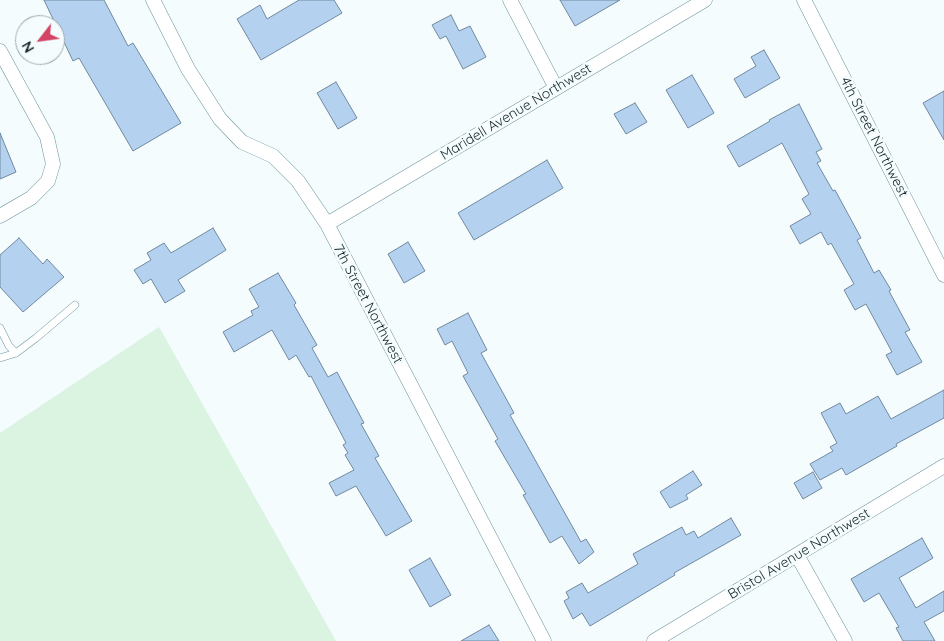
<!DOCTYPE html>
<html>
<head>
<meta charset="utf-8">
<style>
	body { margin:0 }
	#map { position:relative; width:944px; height:641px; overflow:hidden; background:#f4fcfe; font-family:Quicksand,sans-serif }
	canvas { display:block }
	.north { position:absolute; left:15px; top:15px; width:50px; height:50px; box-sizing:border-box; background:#f4fcfe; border:1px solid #9ca6a9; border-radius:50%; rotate:240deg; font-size:14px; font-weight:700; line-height:20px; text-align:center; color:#17262a }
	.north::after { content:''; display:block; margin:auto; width:18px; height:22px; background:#d44464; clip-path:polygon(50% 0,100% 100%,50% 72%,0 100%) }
</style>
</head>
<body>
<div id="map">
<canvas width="944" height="641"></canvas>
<div class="north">N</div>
</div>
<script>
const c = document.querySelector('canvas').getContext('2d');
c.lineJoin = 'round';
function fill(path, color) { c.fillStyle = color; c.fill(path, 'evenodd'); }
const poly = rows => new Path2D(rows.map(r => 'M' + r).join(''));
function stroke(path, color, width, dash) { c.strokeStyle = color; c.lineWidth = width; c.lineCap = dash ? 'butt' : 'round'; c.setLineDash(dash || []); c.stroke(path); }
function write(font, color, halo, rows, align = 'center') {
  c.font = font + ' Quicksand,sans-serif'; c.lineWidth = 5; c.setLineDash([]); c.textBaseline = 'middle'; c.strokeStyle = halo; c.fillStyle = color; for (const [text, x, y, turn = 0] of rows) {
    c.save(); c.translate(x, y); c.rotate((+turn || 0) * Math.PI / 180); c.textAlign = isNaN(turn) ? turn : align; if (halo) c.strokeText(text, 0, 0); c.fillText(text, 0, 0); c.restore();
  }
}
const green = poly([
	[159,327,336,641,0,641,0,433]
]);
const building = poly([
	[44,0,104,0,128,46,133,43,181,123,133,151,79,58,73,61,44,0],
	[299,0,334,0,342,13,261,60,237,19,260,5,267,19,299,0],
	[560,0,620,0,575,26,560,0],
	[451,15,459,31,470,26,486,57,463,69,446,36,440,39,432,25,451,15],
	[764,50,780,78,745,98,734,79,756,66,751,57,764,50],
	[692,75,714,113,688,128,666,90,692,75],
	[336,82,357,118,338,129,317,93,336,82],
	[944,91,944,140,923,103,944,91],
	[635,103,647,122,626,134,614,114,635,103],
	[799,104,822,149,816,152,821,161,817,163,833,191,835,190,861,238,857,240,874,273,879,270,891,290,889,291,910,330,905,332,922,362,897,375,886,355,892,352,866,304,855,310,844,290,854,284,831,243,828,245,821,232,800,244,790,226,811,214,802,199,809,194,782,143,739,167,727,146,770,121,769,120,799,104],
	[0,133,16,172,0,179,0,133],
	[547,160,563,188,474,240,458,213,547,160],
	[213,228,226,250,178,280,185,291,165,303,151,279,143,284,134,270,151,260,147,253,164,243,171,253,213,228],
	[19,238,43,264,47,259,64,277,23,312,0,287,0,255,19,238],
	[408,242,425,271,404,283,388,254,408,242],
	[278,273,296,303,294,305,317,345,312,348,328,377,337,372,364,423,361,424,379,456,375,458,412,521,386,536,356,486,336,496,329,483,354,470,345,455,348,453,343,445,346,443,311,376,309,377,296,355,289,360,272,330,234,352,223,332,253,315,251,311,259,307,249,289,278,273],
	[468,313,487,350,481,353,514,413,510,415,581,542,586,539,594,552,579,564,562,536,550,543,523,495,526,494,495,441,498,439,463,376,468,373,452,341,445,345,437,329,468,313],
	[944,390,944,418,896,444,897,446,846,475,842,468,820,480,810,464,833,451,830,447,837,443,821,413,840,403,846,414,878,396,891,419,944,390],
	[693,471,702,485,686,495,688,499,670,508,660,492,693,471],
	[813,472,822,488,803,499,794,483,813,472],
	[731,518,741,535,674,573,675,575,590,626,582,613,573,619,564,601,569,598,566,592,582,583,588,593,638,564,633,554,682,527,686,535,694,531,698,538,731,518],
	[922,538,933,558,899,578,916,608,944,591,944,611,924,622,935,641,903,641,896,628,899,627,879,593,864,602,851,579,922,538],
	[430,558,451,595,430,607,409,570,430,558],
	[489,625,499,641,461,641,489,625]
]);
const lane = poly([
	[0,328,9,346,16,353],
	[0,358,16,353,36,338,75,305]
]);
const street = poly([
	[153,0,188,69,220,119,242,142,273,156,298,181,327,224,544,641],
	[510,0,556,88],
	[804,0,944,275],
	[0,51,47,137,53,164,48,181,31,198,0,216],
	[327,224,705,0],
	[797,555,845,641],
	[654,641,944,466]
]);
const streetNames = [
	["Maridell Avenue Northwest",516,112,-31],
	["4th Street Northwest",874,137,63],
	["7th Street Northwest",368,304,62],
	["Bristol Avenue Northwest",799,554,-31]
];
fill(green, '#dbf3e1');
fill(building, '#b4d2ef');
stroke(building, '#71899f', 1);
stroke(lane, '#6c929b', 8);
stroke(street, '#6c929b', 15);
stroke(lane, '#fff', 7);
stroke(street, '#fff', 14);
write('14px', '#17262a', '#f4fcfe', streetNames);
</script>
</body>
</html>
